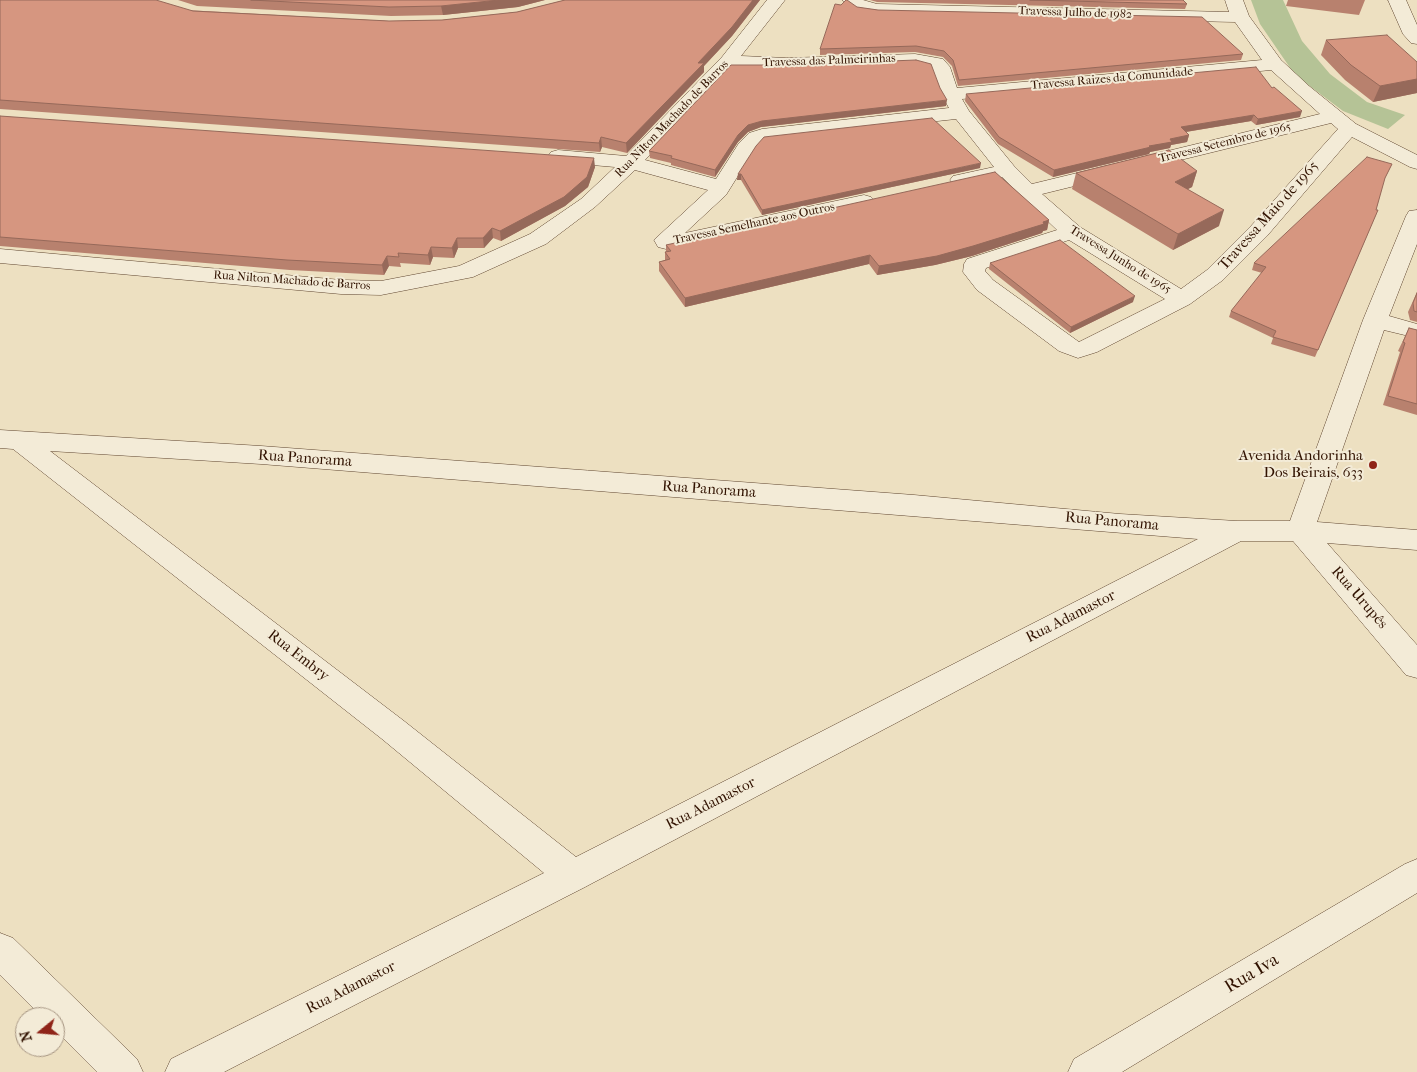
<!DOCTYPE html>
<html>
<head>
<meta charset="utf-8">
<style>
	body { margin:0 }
	#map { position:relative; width:1417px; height:1072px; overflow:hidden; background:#ede0c1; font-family:"IM FELL French Canon",serif }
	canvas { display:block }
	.north { position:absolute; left:15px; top:1007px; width:50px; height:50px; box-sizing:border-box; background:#f3ebd7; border:1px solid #a59481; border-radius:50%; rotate:253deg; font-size:14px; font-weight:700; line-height:20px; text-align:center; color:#311200 }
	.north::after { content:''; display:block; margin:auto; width:18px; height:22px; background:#8f2418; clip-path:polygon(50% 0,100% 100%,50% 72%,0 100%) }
</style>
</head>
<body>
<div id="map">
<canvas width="1417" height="1072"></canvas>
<div class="north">N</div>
</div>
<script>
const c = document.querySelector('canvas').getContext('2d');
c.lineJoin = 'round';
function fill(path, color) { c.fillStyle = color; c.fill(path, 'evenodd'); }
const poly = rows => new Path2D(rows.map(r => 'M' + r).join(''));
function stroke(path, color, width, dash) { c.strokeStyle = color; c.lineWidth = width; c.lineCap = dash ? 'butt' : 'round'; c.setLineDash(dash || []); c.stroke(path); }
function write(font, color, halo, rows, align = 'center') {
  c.font = font + ' "IM FELL French Canon",serif'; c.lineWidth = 4; c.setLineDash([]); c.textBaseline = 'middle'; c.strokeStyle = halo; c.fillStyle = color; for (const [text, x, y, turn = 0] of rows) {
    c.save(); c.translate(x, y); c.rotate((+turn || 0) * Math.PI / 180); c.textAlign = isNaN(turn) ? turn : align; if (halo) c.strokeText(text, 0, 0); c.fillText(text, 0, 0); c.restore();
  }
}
const green = poly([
	[1251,0,1283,0,1302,41,1330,74,1367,102,1405,115,1388,129,1343,111,1295,75,1260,24]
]);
const minor = poly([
	[767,0,785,0,741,56,787,58,915,54,943,59,950,67,957,88,1262,60,1235,22,877,14,857,11,842,0,863,0,877,4,1229,12,1225,0,1243,0,1249,16,1281,60,1309,86,1356,124,1417,155,1417,169,1410,167,1352,137,1267,236,1223,280,1190,304,1097,352,1078,358,1059,351,977,290,963,272,964,264,967,259,1057,230,1002,177,960,186,953,184,950,180,953,176,994,167,956,119,771,139,763,141,754,150,726,195,685,233,864,195,871,197,875,201,871,205,670,250,658,247,654,240,708,190,635,170,595,207,546,244,473,277,381,295,341,294,0,263,0,249,341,280,381,281,459,266,530,234,581,199,615,167,558,162,551,160,548,156,551,152,558,150,626,156,722,57,767,0],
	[915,64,932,69,941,94,949,108,762,129,749,133,739,143,716,179,645,160,733,67,787,70,915,64],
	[1271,70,1320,114,1032,184,1014,166,969,111,962,99,1271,70],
	[1331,123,1338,129,1251,226,1207,270,1181,289,1080,227,1042,194,1331,123],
	[1069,240,1165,299,1079,342,993,280,985,271,986,268,1069,240],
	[1388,0,1406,0,1417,25,1417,44,1411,43,1403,34,1388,0],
	[1417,210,1417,244,1389,316,1417,324,1417,338,1384,330,1317,522,1417,530,1417,550,1327,543,1417,645,1417,678,1406,675,1293,541,1241,541,585,887,224,1072,165,1072,171,1059,544,873,382,739,13,449,0,448,0,430,261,446,914,495,1120,514,1237,521,1290,521,1363,320,1406,216,1409,211,1417,210],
	[50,451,261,464,1198,539,576,857,404,721,50,451],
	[1417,859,1417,893,1122,1072,1068,1072,1074,1059,1405,864,1417,859],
	[0,933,13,938,137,1059,143,1072,97,1072,55,1030,55,1017,42,1017,0,975,0,933]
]);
const wall = poly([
	[0,0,389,21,442,20,517,12,565,0,760,0,732,36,704,66,704,72,627,153,602,147,600,152,0,109],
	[178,0,545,0,518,7,443,15,391,16,197,6],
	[870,0,1183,0,1187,4,1185,9,877,2],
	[1288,0,1365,0,1359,15,1286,6],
	[857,7,878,10,1243,54,1241,60,958,86,952,66,943,57,915,52,820,55,820,49],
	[1326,40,1417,62,1417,93,1373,102,1345,80,1321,55],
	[731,65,946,106,761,127,748,132,738,142,715,177,671,165,671,163,650,158,649,151],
	[1272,88,1300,117,1256,125,1251,121,1186,132,1189,135,1187,142,1171,145,1170,148,1150,152,1149,154,1053,177,998,144,965,101,966,94],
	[0,116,595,167,588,187,565,206,501,241,493,238,484,248,458,248,454,258,433,257,430,265,400,263,401,267,389,266,384,275,290,270,0,246],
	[1392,164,1384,180,1376,210,1378,210,1315,357,1271,344,1273,338,1229,317,1231,311,1262,273,1252,270,1254,263],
	[980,168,762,215,741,180,737,180,738,174],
	[1197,171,1192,187,1188,189,1219,226,1173,250,1072,189,1076,173],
	[1049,220,1047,230,1043,231,1042,233,972,256,935,265,877,275,869,264,685,307,659,271,659,262,665,260,665,252,666,252,666,245],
	[990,263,1133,302,1070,333,989,269],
	[1417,292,1417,322,1410,320,1408,312],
	[1409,328,1417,330,1417,415,1383,405,1400,352,1398,351]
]);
const shadedWall = poly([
	[499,0,545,0,518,7,443,15,441,6],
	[753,0,760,0,732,36,704,66,704,72,627,153,626,143],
	[1417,79,1417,93,1373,102,1380,86],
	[947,100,946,106,761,127,748,132,738,142,715,177,715,170,738,135,748,125,762,121],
	[1302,111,1300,117,1256,125,1258,119],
	[1254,115,1251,121,1179,133,1181,127],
	[1189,135,1187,142,1171,145,1170,148,1150,152,1149,154,1053,177,1054,170,1149,146,1170,139],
	[601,137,602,147,600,152,599,143],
	[594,158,595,167,588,187,565,206,501,241,500,231],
	[981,163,980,168,762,215,762,210],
	[1197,171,1192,187,1170,198,1175,182],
	[738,174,741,174,741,180,737,180],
	[1224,210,1219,226,1173,250,1178,234],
	[1049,220,1047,230,1043,231,1042,233,972,256,935,265,877,275,879,266],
	[492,228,493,238,484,248,483,238],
	[457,238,458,248,454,258,452,248],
	[431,247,433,257,430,265,428,255],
	[870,255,869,264,685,307,685,298],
	[387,256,389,266,384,275,382,265],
	[1135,296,1133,302,1070,333,1071,327]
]);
const building = poly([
	[0,0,156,0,193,11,389,21,442,20,517,12,565,0,753,0,732,27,698,63,704,63,626,143,601,137,599,143,0,100,0,0],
	[251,0,499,0,441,6,389,7,251,0],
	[846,0,847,0,857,7,878,10,1202,17,1243,54,959,80,953,60,944,51,916,46,820,49,835,4,841,5,846,0],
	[1030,0,1183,0,1187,4,1030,0],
	[1387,35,1417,62,1417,79,1380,86,1351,65,1326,40,1387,35],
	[916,60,931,64,940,88,947,100,762,121,748,125,738,135,715,170,671,158,672,156,649,151,731,65,787,65,916,60],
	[1256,67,1272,88,1274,87,1302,111,1258,119,1254,115,1181,127,1189,135,1170,139,1172,142,1149,146,1151,147,1054,170,999,137,966,94,1256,67],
	[0,116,594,158,587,177,564,197,500,231,492,228,483,238,457,238,452,248,431,247,428,255,398,253,399,257,387,256,382,265,287,260,0,237,0,116],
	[932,118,981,163,762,210,741,174,738,174,756,146,764,137,932,118],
	[1169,150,1197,171,1175,182,1224,210,1178,234,1076,173,1169,150],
	[1367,157,1392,164,1385,178,1376,210,1378,210,1318,350,1273,337,1276,331,1231,311,1266,267,1254,263,1367,157],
	[995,172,1049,220,1043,222,1044,224,973,246,937,256,879,266,870,255,685,298,659,262,670,259,665,252,671,251,666,245,995,172],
	[1060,240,1135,296,1071,327,990,263,1060,240],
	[1417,293,1417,312,1414,311,1413,303,1417,293],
	[1409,328,1417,330,1417,404,1388,396,1405,343,1403,342,1409,328]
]);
const markers = [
	[1373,465,5,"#8f2418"]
];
const farStreetnames = [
	["Travessa Julho de 1982",1075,13,2],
	["Travessa das Palmeirinhas",829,61,-2],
	["Travessa Raizes da Comunidade",1112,79,-5],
	["Rua Nilton Machado de Barros",672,119,-46],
	["Travessa Setembro de 1965",1225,143,-14],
	["Travessa Semelhante aos Outros",754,224,-12],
	["Travessa Junho de 1965",1120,260,32],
	["Rua Nilton Machado de Barros",292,281,4]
];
const streetNames = [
	["Travessa Maio de 1965",1269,216,-48],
	["Rua Panorama",305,459,4],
	["Rua Panorama",709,490,4],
	["Rua Panorama",1112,522,5],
	["Rua Urupês",1359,598,49],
	["Rua Adamastor",1071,617,-27],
	["Rua Embry",298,656,38],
	["Rua Adamastor",711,804,-27],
	["Rua Adamastor",351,988,-27]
];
const poiNames = [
	["Avenida Andorinha",1363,456],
	["Dos Beirais, 633",1363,473]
];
const nearStreetnames = [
	["Rua Iva",1252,974,-31]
];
fill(green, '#b5c396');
stroke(minor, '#604630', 1);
fill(minor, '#f3ebd7');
fill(wall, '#b8816e');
fill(shadedWall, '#96695a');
fill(building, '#d69680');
stroke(building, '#96695a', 1);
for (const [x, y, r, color] of markers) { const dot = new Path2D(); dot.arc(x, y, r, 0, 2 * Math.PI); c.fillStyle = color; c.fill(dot); stroke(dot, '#f3ebd7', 2); }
write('12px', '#311200', '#f3ebd7', farStreetnames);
write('15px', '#311200', '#f3ebd7', streetNames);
write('15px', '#311200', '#f3ebd7', poiNames, 'right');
write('18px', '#311200', '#f3ebd7', nearStreetnames);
</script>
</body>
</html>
